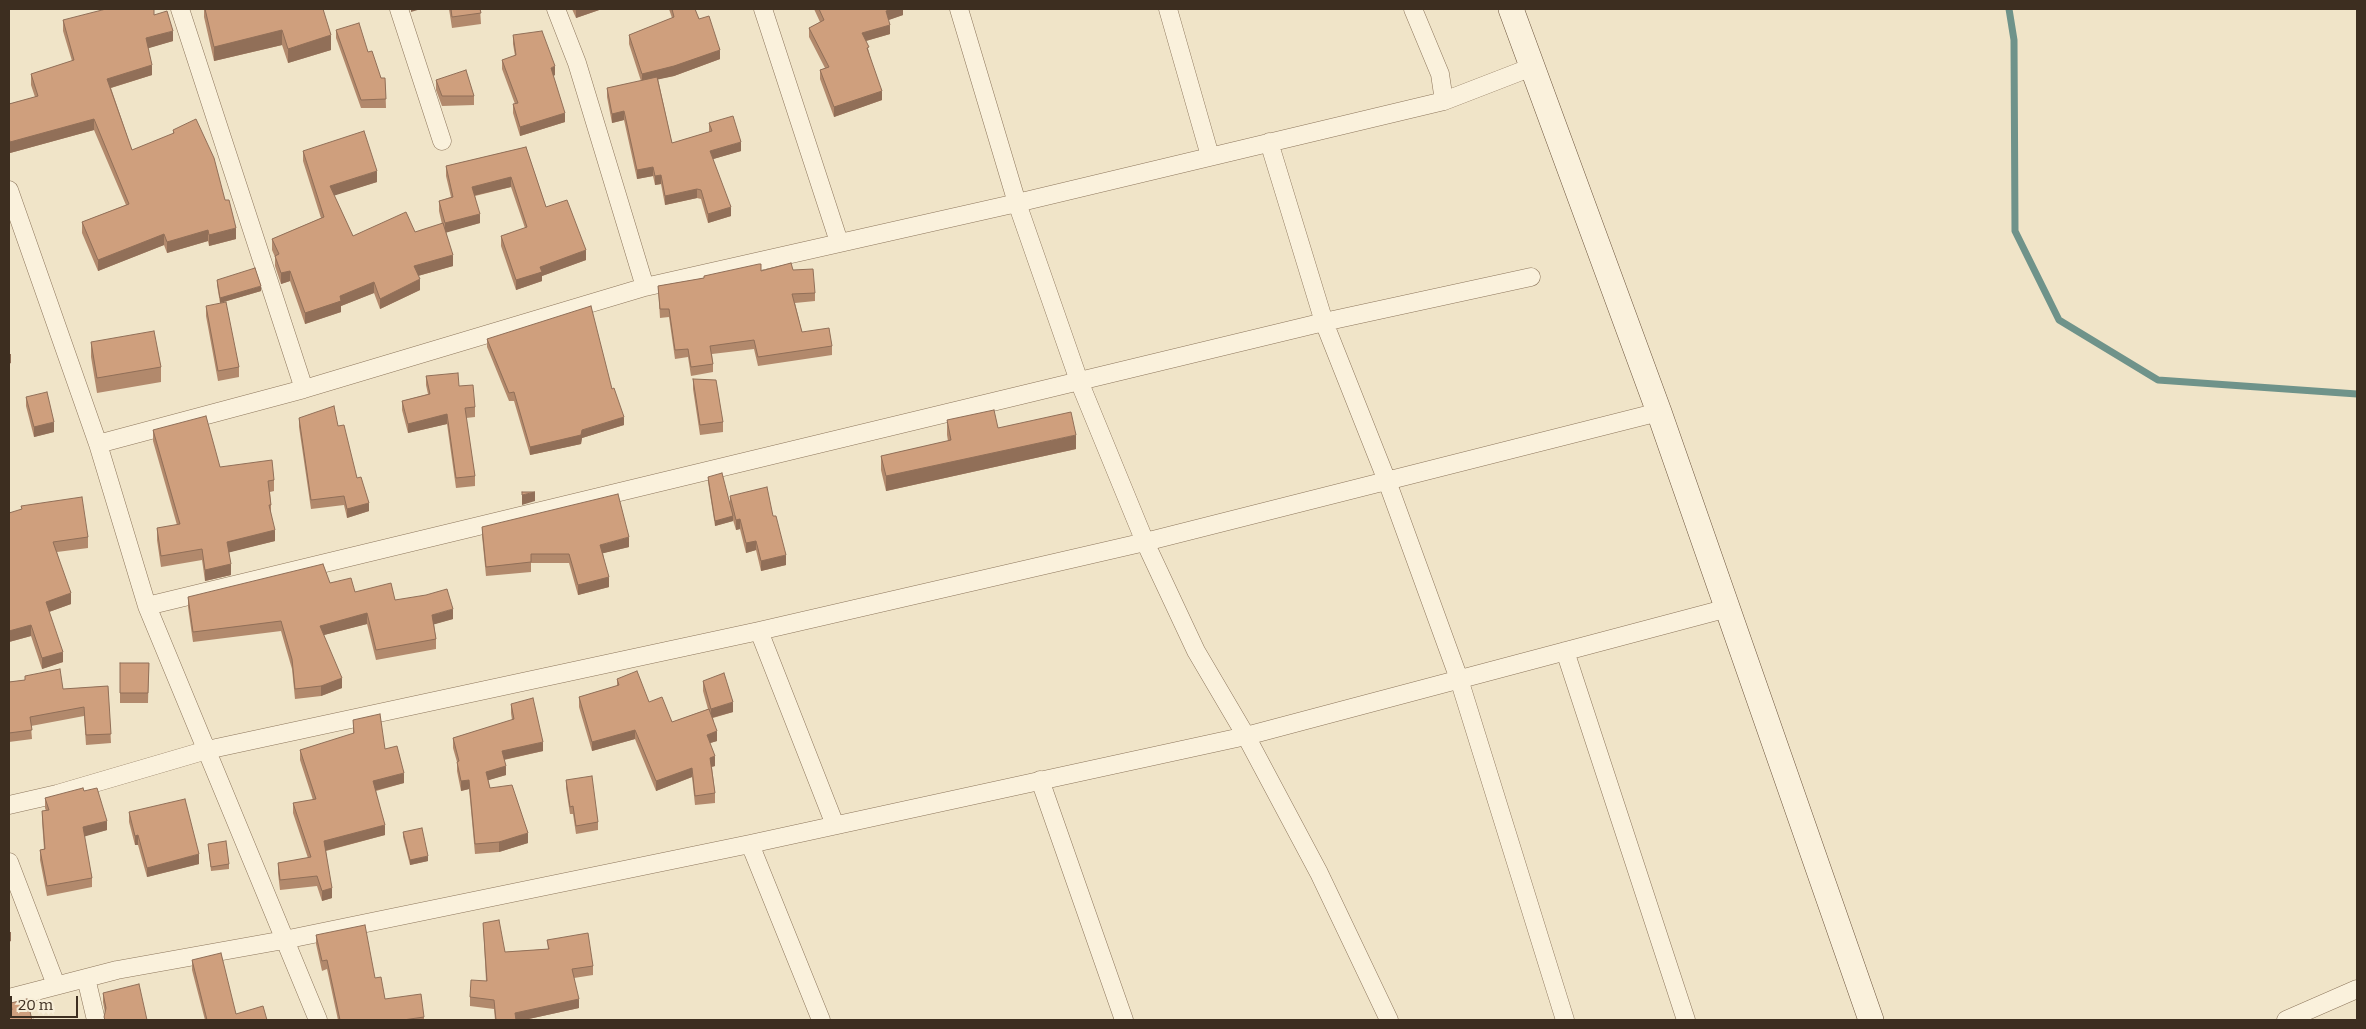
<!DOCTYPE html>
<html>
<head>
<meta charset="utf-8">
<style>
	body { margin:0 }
	#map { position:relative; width:2366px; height:1029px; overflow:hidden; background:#f0e4c8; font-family:Bitter,serif }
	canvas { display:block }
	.frame { position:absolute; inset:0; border:10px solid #3d2e20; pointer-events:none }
	.scale { position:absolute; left:10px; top:996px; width:68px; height:22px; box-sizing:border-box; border:2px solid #3d2e20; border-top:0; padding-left:6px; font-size:15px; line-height:18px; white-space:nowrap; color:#3d2e20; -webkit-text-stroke:4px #f7eed8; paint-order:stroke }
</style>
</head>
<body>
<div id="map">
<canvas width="2366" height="1029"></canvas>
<div class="frame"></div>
<div class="scale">20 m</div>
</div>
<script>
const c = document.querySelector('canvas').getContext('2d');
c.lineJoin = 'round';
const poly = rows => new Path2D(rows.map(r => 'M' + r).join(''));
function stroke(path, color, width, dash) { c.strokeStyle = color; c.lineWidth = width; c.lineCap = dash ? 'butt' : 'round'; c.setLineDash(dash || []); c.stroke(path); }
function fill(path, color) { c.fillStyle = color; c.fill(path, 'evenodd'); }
const stream = poly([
	[2009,9,2014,40,2015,231,2059,320,2158,380,2357,394]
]);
const street = poly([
	[180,9,304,389],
	[399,9,442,141],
	[556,9,577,63,645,287],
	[763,9,839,242],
	[959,9,1017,203,1079,381,1145,542,1196,651,1246,736,1319,873,1389,1020],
	[1168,9,1210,156],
	[1444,101,1532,67],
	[1269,142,1324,322,1387,481,1459,679,1565,1020],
	[9,190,98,444,147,606,318,1020],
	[98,444,304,389,645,287,1017,203,1444,101,1440,74,1413,9],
	[147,606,1324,322,1531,277],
	[759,631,835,825],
	[1565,651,1686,1020],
	[1040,780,1124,1020],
	[9,805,57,794,207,750,759,631,1145,542,1659,412],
	[750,844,821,1020],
	[9,862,56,985],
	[86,978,96,1020],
	[9,998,117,970,284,940,750,844,1246,736,1728,608],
	[2286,1020,2357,989]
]);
const secondary = poly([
	[1511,9,1659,412,1871,1020]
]);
const wall = poly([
	[204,9,323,9,331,50,288,63,282,45,214,61,204,17],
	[449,9,480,9,481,24,452,28],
	[572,9,602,9,576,18],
	[669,9,695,9,699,19,720,59,674,76,658,79,672,143,709,132,709,123,741,151,713,159,731,216,708,223,701,199,697,198,665,205,661,184,655,185,653,176,637,179,624,120,612,123,607,97,607,88,641,81,629,44,629,35,672,18],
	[814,9,903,9,903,15,888,20,890,34,866,41,882,100,834,117,820,79,820,70,825,68,809,37,809,28,820,22],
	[154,15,173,41,148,48,152,75,111,88,132,150,173,134,173,130,236,239,209,246,208,241,167,253,164,245,98,271,82,233,82,222,126,205,94,130,10,153,9,147,9,104,35,97,31,85,31,74,72,61,63,31,63,20],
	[336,30,368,52,381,78,385,78,386,108,361,108,336,38],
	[513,35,555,75,553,76,565,122,520,136,513,113,513,104,515,104,502,69,502,60,515,56,513,44],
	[436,80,474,96,474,105,442,106,436,90],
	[526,147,546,207,586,260,542,276,542,281,516,290,501,246,501,236,525,228,511,187,475,196,480,223,446,232,453,266,418,276,420,290,380,309,374,293,341,306,341,312,305,324,290,281,281,284,275,266,275,257,272,250,272,239,321,218,303,161,303,151,377,182,334,195,353,236,415,232,442,224,439,211,439,201,451,197,446,176,446,166],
	[793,270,815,293,815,301,795,303,802,332,832,346,832,355,758,366,754,349,712,354,713,364,713,372,691,376,688,357,675,359,669,317,660,318,658,286,704,278,704,276,761,271],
	[217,280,261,291,220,303,217,285],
	[206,306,239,367,239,377,218,381,206,316],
	[487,339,612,389,624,425,582,438,581,444,530,455,514,401,509,401,487,347],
	[91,342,161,367,161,382,97,393,91,357],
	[426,376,459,386,475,407,475,417,466,418,475,476,475,486,456,488,447,424,408,433,402,410,402,401,428,394,426,385],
	[693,379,723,422,723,432,700,435,693,389],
	[26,397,54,432,34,437,26,406],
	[299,418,338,426,369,511,347,518,344,505,311,509,299,427],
	[947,420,998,428,1076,449,886,491,881,470,881,456,948,441,947,435],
	[153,430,220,467,274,480,274,491,270,492,271,505,271,515,275,541,229,552,231,575,205,581,202,560,161,567,157,540,157,528,177,525,153,441],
	[708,477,730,502,730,496,786,565,761,571,756,550,746,553,740,529,736,530,733,520,733,521,715,526,708,482],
	[9,513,88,537,88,548,57,552,71,604,49,612,63,662,42,669,31,636,9,642],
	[482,527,629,547,603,553,609,587,578,595,569,563,531,563,531,572,486,576,482,536],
	[330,583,355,592,395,600,453,619,434,624,436,639,436,649,376,660,367,624,324,635,342,688,321,696,295,699,292,669,281,631,193,642,188,607,188,597],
	[120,663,149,663,148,703,120,703],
	[25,676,63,689,108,686,111,743,86,745,84,716,31,726,32,739,9,742,9,682,25,680],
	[617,679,649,702,672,722,708,709,703,691,703,681,733,712,713,718,717,741,710,743,715,766,712,767,715,793,715,803,695,805,692,777,656,791,635,739,592,751,579,707,579,697,617,686],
	[511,704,543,751,504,760,506,775,488,780,490,788,528,843,499,852,475,854,469,789,461,791,457,771,457,762,453,748,453,738,512,720,511,713],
	[353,720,385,749,404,783,376,791,385,835,326,851,332,898,322,901,317,886,280,890,278,873,278,863,308,858,293,813,293,803,313,800,300,760,300,750,353,734],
	[566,780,598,822,598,830,576,834,573,814,570,814,566,788],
	[84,791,107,830,84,836,92,878,92,887,47,896,40,860,40,850,44,849,42,821,42,811,46,811,45,808,45,798],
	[129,812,199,864,147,877,138,845,135,845,129,822],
	[403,832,428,861,410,865,403,837],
	[208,844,229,864,229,869,211,871],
	[483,923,505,952,548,949,547,940,593,966,593,975,574,978,579,1008,524,1020,495,1020,494,1009,470,1006,470,997,486,981],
	[316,935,375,978,385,999,424,1017,424,1020,338,1020,327,969,322,971,316,944],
	[192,960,236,1014,267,1020,205,1020,192,970],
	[103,993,147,1020,104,1020,105,1013,103,1002]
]);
const shadedWall = poly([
	[411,9,421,9,411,12],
	[576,9,602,9,576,18],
	[893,9,903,9,903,15,886,21,886,11],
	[890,25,890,34,862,42,862,33],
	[282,30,282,45,214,61,214,47],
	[173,31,173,41,146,49,146,38],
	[331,35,331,50,288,63,288,49],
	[720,50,720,59,674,76,642,83,642,74],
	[152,65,152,75,107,89,107,79],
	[555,66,555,75,551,77,551,68],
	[882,91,882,100,834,117,834,107],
	[624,111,624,120,612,123,612,114],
	[565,113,565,122,520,136,520,127],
	[94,119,94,130,10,153,10,142],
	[741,142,741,151,710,160,710,151],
	[653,167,653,176,637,179,637,170],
	[377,171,377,182,330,197,330,186],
	[661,175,661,184,655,185,655,176],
	[511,177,511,187,472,196,472,187],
	[697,189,697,198,665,205,665,196],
	[731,207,731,216,708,223,708,214],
	[480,214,480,223,445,233,445,223],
	[236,228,236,239,209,246,209,235],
	[208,230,208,241,167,253,167,242],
	[164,234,164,245,98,271,98,260],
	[586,250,586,260,542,276,542,281,516,290,516,280,540,267],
	[453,255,453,266,414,277,414,266],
	[290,271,290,281,281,284,281,273],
	[420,279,420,290,380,309,380,299],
	[374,282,374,293,341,306,341,312,305,324,305,313,340,296],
	[261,286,261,291,220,303,220,298],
	[9,354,11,354,11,363,9,364],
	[447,414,447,424,408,433,408,424],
	[624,417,624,425,582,438,581,444,530,455,530,447],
	[54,422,54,432,34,437,34,427],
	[1076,435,1076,449,886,491,886,476],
	[535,492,535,501,522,505,522,495],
	[369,503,369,511,347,518,347,509],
	[733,516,733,521,715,526,715,521],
	[740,519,740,529,736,530,736,520],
	[275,530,275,541,227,553,227,542],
	[629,537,629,547,600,554,600,545],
	[756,541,756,550,746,553,746,543],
	[786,555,786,565,761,571,761,561],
	[231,564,231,575,205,581,205,570],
	[609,577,609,587,578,595,578,585],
	[71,593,71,604,46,613,46,602],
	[453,609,453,619,432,625,432,615],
	[367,613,367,624,320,636,320,626],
	[31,625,31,636,9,642,9,631],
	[63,652,63,662,42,669,42,658],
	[342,678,342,688,321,696,321,686],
	[733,702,733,712,711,718,711,709],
	[635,730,635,739,592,751,592,742],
	[717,731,717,741,707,744,707,735],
	[543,742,543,751,502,760,502,751],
	[715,756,715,766,710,767,710,758],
	[506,766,506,775,486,781,486,772],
	[692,768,692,777,656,791,656,781],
	[404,773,404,783,373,791,373,781],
	[469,780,469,789,461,791,461,781],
	[107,821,107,830,83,837,83,827],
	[385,825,385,835,324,851,324,841],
	[528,833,528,843,499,852,499,842],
	[138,835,138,845,135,845,135,836],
	[199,854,199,864,147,877,147,868],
	[428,856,428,861,410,865,410,860],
	[332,888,332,898,322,901,322,891],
	[9,932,11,932,11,941,9,942],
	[579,999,579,1008,524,1020,515,1020,515,1013]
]);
const building = poly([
	[106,9,154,9,154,15,167,11,173,31,146,38,152,65,107,79,132,150,174,133,173,130,196,119,214,158,225,200,229,200,236,228,209,235,208,230,167,242,164,234,98,260,82,222,129,204,94,119,10,142,9,137,9,104,38,96,31,74,74,60,63,20,106,9],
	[205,9,323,9,331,35,288,49,282,30,214,47,205,9],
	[451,9,480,9,481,13,452,17,451,9],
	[672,9,695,9,699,19,709,16,720,50,674,66,642,74,629,35,674,17,672,9],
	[819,9,893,9,886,11,890,25,862,33,869,47,867,48,882,91,834,107,820,70,829,67,809,28,824,20,819,9],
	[359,23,368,52,372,51,381,78,385,78,386,99,361,100,336,30,359,23],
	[542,31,555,66,551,68,565,113,520,127,513,104,518,103,502,60,516,55,513,35,542,31],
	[466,70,474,96,442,96,436,80,466,70],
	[657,77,672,143,712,131,709,123,733,116,741,142,710,151,731,207,708,214,701,190,697,189,665,196,661,175,655,176,653,167,637,170,624,111,612,114,607,88,657,77],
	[364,131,377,171,330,186,353,236,406,212,415,232,443,223,453,255,414,266,420,279,380,299,374,282,340,296,341,301,305,313,290,271,281,273,275,256,279,254,272,239,324,217,303,151,364,131],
	[526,147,546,207,567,200,586,250,540,267,542,272,516,280,501,236,527,227,511,177,472,187,480,214,445,223,439,201,453,197,446,166,526,147],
	[791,263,793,270,813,269,815,293,792,294,802,332,829,328,832,346,758,357,754,340,710,346,713,364,691,367,688,349,675,350,669,309,660,309,658,286,704,278,704,276,759,264,761,264,761,271,791,263],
	[255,268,261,286,220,298,217,280,255,268],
	[226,302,239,367,218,371,206,306,226,302],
	[591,306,612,389,614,388,624,417,582,430,581,435,530,447,514,392,509,393,487,339,591,306],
	[154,331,161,367,97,378,91,342,154,331],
	[458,373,459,386,473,385,475,407,465,408,475,476,456,478,447,414,408,424,402,401,430,394,426,376,458,373],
	[693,379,716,380,723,422,700,425,693,379],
	[47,392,54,422,34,427,26,397,47,392],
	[334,406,338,426,344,425,357,478,361,477,369,503,347,509,344,496,311,500,299,418,334,406],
	[994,410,998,428,1071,412,1076,435,886,476,881,456,951,440,947,420,994,410],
	[206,416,220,467,272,460,274,480,268,481,271,505,269,505,275,530,227,542,231,564,205,570,202,549,161,556,157,528,180,524,153,430,206,416],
	[722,473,733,516,715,521,708,477,722,473],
	[767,487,773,516,776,516,786,555,761,561,756,541,746,543,740,519,736,520,730,496,767,487],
	[522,492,535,492,522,495,522,492],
	[618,494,629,537,600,545,609,577,578,585,569,554,531,554,531,562,486,567,482,527,618,494],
	[82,497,88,537,53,542,71,593,46,602,63,652,42,658,31,625,9,631,9,513,22,509,21,506,82,497],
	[323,564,330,583,351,578,355,592,391,583,395,600,426,595,447,589,453,609,432,615,436,639,376,650,367,613,320,626,342,678,321,686,295,689,292,659,281,621,193,632,188,597,323,564],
	[120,663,149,663,148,693,120,693,120,663],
	[60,669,63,689,108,686,111,734,86,735,84,707,30,717,32,730,9,733,9,682,25,680,25,676,60,669],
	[637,671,649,702,662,697,672,722,709,709,717,731,707,735,715,756,710,758,715,793,695,796,692,768,656,781,635,730,592,742,579,697,619,685,617,679,637,671],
	[724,673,733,702,711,709,703,681,724,673],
	[533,698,543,742,502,751,506,766,486,772,490,788,512,785,528,833,499,842,475,844,469,780,461,781,457,762,459,761,453,738,514,719,511,704,533,698],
	[380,714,385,749,397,746,404,773,373,781,385,825,324,841,332,888,322,891,317,876,280,880,278,863,311,857,293,803,316,799,300,750,354,733,353,720,380,714],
	[592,776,598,822,576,826,573,806,570,807,566,780,592,776],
	[83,788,84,791,97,788,107,821,83,827,92,878,47,886,40,850,45,849,42,811,49,810,45,798,83,788],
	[185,799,199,854,147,868,138,835,135,836,129,812,185,799],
	[422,828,428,856,410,860,403,832,422,828],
	[226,841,229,864,211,867,208,844,226,841],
	[499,920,505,952,549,949,547,940,588,933,593,966,572,969,579,999,515,1013,516,1020,496,1020,494,1000,470,997,471,980,487,981,483,923,499,920],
	[365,925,375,978,381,977,385,999,421,994,424,1017,403,1020,340,1020,327,960,322,961,316,935,365,925],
	[221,953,236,1014,263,1006,267,1020,207,1020,192,960,221,953],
	[139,984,147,1020,105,1020,104,1017,106,1008,103,993,139,984],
	[27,999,32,1020,34,1019,35,1020,9,1020,9,1011,12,1010,11,1003,27,999]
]);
stroke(stream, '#6f938a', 7);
stroke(street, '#8d765c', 19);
stroke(secondary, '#6f573f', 26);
stroke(street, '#faf1dc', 18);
stroke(secondary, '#faf1dc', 25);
fill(wall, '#b2896c');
fill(shadedWall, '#916f58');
fill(building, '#cf9f7d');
stroke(building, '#916f58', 1);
</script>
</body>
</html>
